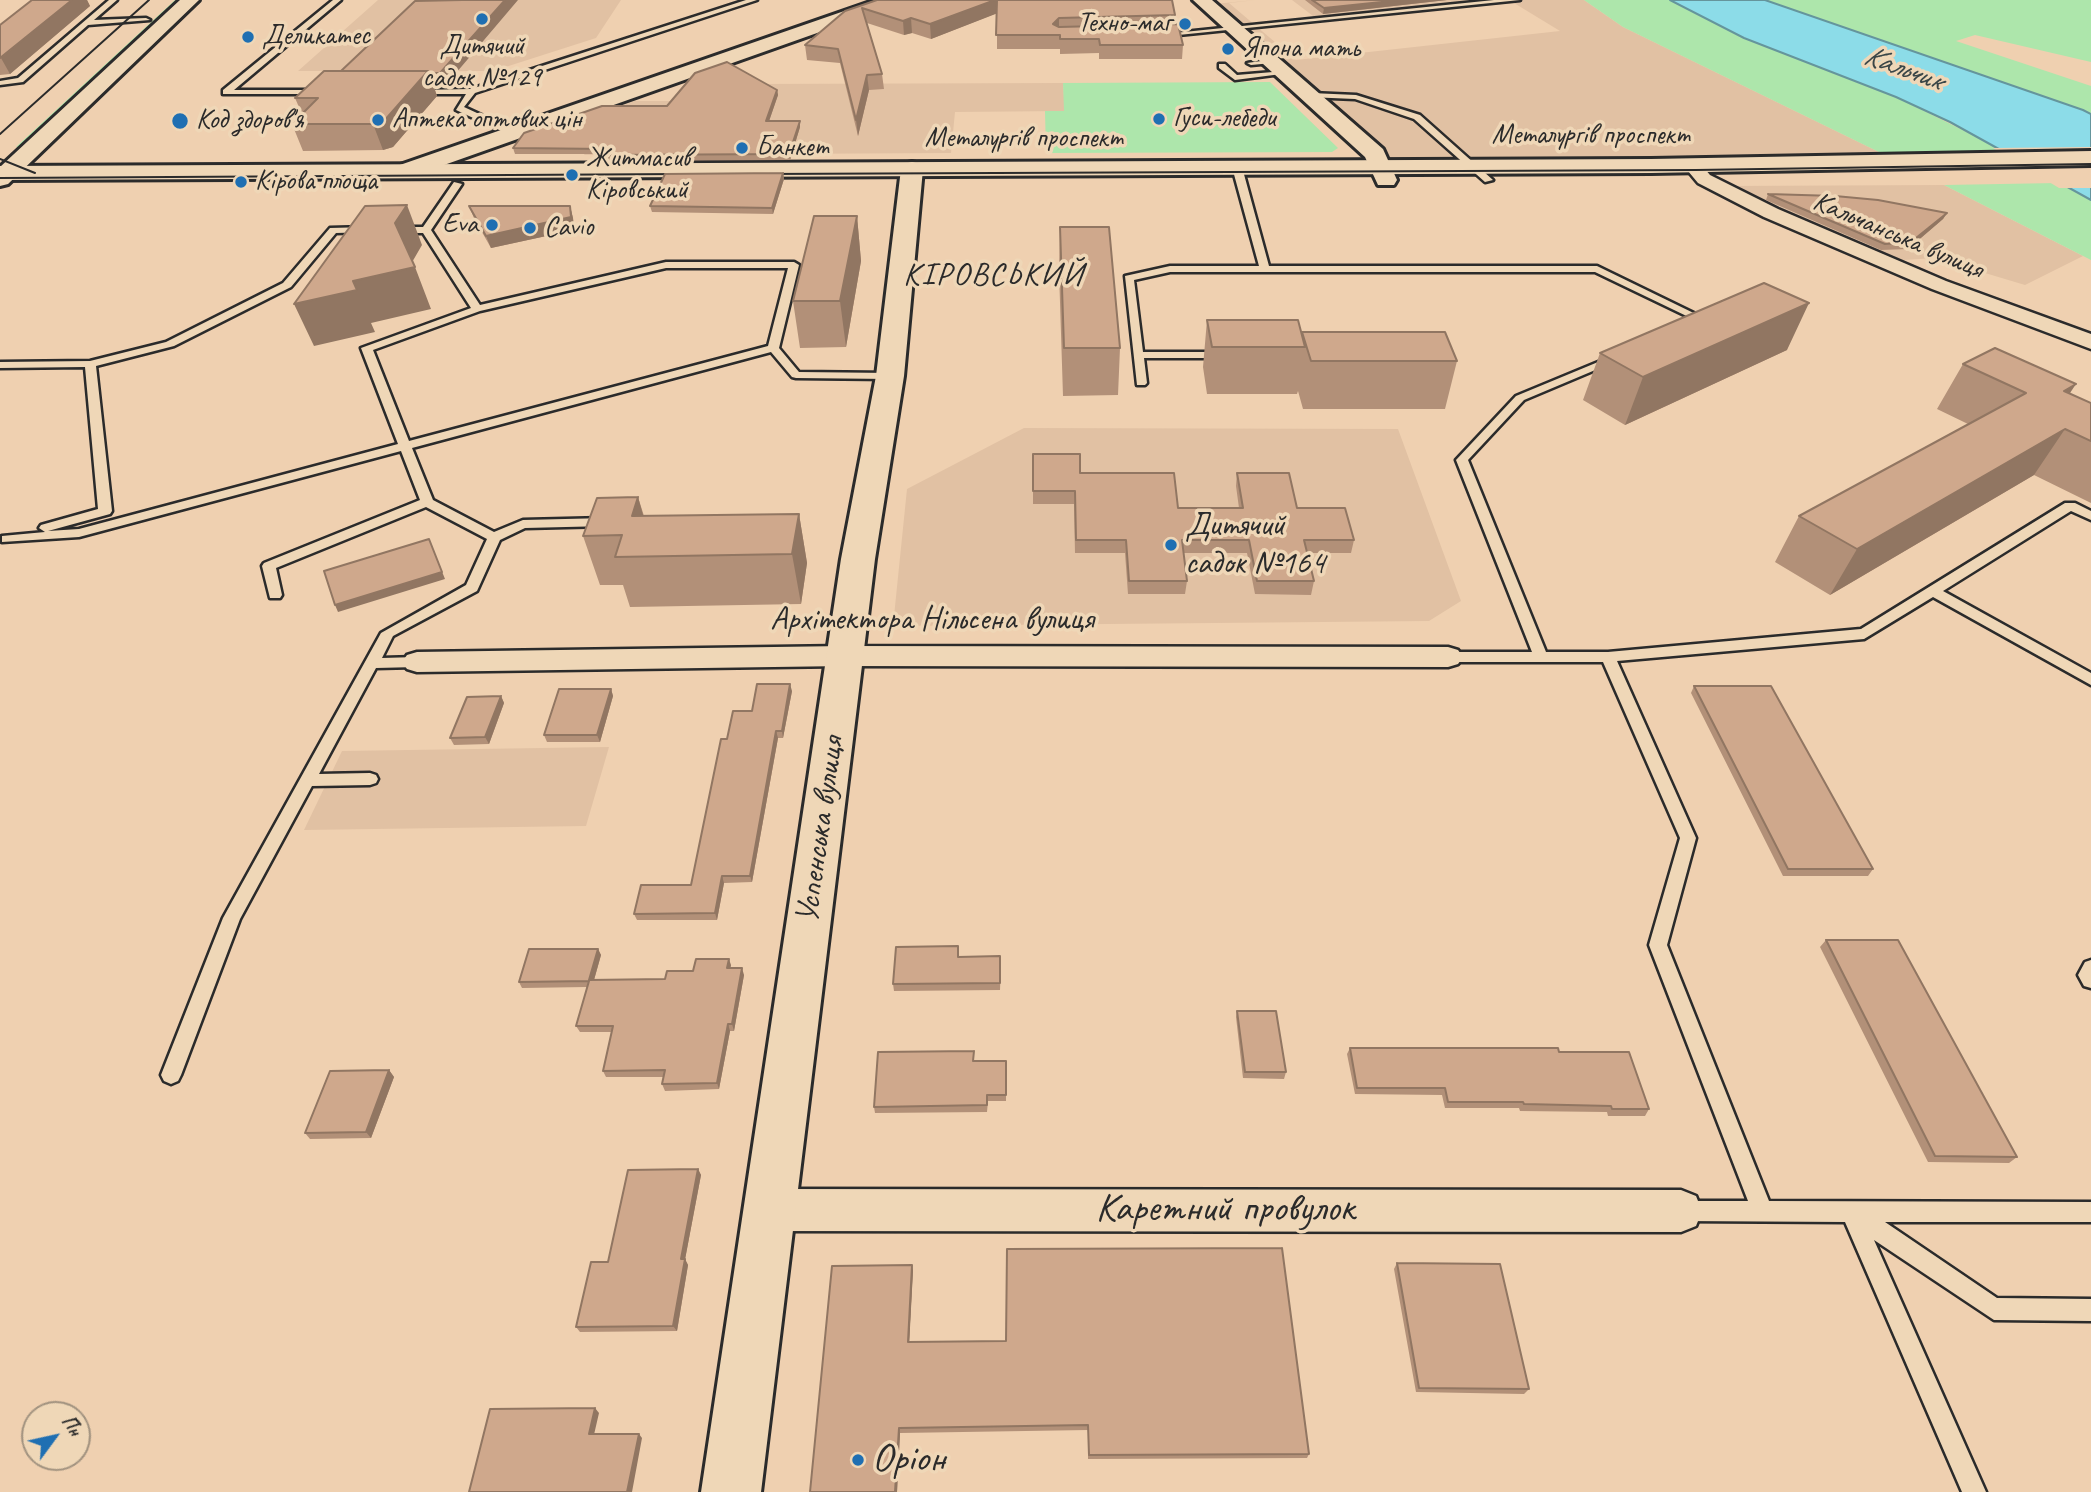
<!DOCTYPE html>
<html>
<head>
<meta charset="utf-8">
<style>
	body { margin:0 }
	#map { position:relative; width:2091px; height:1492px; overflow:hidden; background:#efd0b0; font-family:Caveat,sans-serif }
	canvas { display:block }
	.north { position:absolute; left:21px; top:1401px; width:70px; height:70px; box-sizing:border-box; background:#efd7b7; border:2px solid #a1927f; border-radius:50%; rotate:57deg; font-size:19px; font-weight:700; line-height:28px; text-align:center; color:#2b2b2b }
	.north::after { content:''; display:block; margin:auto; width:24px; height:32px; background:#1f6fb2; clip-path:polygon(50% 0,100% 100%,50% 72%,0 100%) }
</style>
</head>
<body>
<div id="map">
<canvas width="2091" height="1492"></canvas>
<div class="north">Пн</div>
</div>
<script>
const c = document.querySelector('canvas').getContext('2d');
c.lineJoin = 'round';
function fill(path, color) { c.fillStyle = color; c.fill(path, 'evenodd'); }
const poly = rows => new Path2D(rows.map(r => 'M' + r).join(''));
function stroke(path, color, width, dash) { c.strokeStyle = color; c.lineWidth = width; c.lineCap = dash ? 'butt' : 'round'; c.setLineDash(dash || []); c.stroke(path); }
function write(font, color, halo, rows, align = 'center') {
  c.font = font + ' Caveat,sans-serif'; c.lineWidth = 7; c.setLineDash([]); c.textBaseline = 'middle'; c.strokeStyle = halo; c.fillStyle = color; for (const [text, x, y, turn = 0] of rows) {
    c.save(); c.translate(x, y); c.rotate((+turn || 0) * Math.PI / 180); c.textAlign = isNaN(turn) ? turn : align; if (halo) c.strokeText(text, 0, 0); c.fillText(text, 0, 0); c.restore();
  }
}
const built = poly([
	[378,0,621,0,596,38,493,71,298,71],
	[1256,0,1229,3,1296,60,1560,31,1514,3,1321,22,1292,0,1584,0,1623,27,1883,154,1749,156,1720,160,1388,161,1214,4],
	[1063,83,1065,111,955,112,951,153,584,155,610,110,635,101,743,101,750,84],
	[1944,185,2083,256,2025,285,1935,258,1888,261,1724,186],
	[1024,428,1398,429,1461,601,1429,621,893,626,907,489],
	[609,747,586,826,304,830,342,751]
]);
const green = poly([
	[175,0,183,0,25,146,16,147],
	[1584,0,1670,0,1744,38,1896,97,2007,152,1883,154,1623,27],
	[1765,0,2091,0,2091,62,1975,35,1956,41,2091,86,2091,114],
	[1270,82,1338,148,1332,152,1046,153,1045,111,1064,111,1063,83],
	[2058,183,2091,200,2091,260,1944,185]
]);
const water = poly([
	[1670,0,1765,0,2083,110,2091,114,2091,200,1950,122,1896,97,1744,38,1670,0]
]);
const pier = poly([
	[2091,147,2091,188,2059,188,1993,148]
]);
const lane = poly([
	[109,0,117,0,94,20,146,18,150,20,88,25,23,82,0,85,0,81,18,78,109,0],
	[333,0,341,0,234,90,320,90,324,92,323,94,223,94,223,90,333,0],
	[746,0,757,0,475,93,464,107,516,131,516,135,510,135,456,110,466,94,416,94,412,92,416,90,471,89,746,0],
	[1494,0,1520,0,1159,37,1155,35,1494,0],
	[1275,59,1272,63,1251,65,1247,63,1275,59],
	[1219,64,1225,64,1237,75,1285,71,1289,73,1235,80,1219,68,1219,64],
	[1311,93,1356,95,1420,115,1493,180,1485,182,1414,119,1355,99,1308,97,1307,95,1311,93],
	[1237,164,1242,167,1269,266,1597,266,1708,320,1699,322,1595,272,1170,272,1134,280,1143,352,1223,352,1229,355,1223,358,1144,358,1147,383,1145,385,1137,385,1125,276,1170,266,1259,266,1232,167,1237,164],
	[454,182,462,184,431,230,480,305,666,262,794,262,799,265,779,348,799,372,890,373,896,376,890,379,796,378,792,377,771,352,412,448,433,500,494,532,523,520,607,518,614,522,607,526,525,528,500,540,477,591,393,636,382,658,417,657,424,662,417,667,376,668,319,774,370,773,376,775,378,779,376,783,370,785,312,786,240,919,181,1075,178,1081,171,1084,164,1081,161,1075,223,918,381,633,466,585,487,539,426,507,276,568,282,595,280,598,270,598,262,566,264,563,420,500,401,451,79,537,2,542,2,536,45,532,39,528,41,525,98,509,85,367,0,368,0,362,90,361,166,342,283,283,330,228,368,227,373,230,371,232,336,233,291,287,174,346,96,366,112,511,110,514,48,531,79,529,398,444,361,348,471,308,423,233,397,233,392,230,397,227,423,227,454,182],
	[666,268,788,268,768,346,409,441,373,350,480,311,666,268],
	[1615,355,1619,356,1619,360,1524,400,1468,460,1546,652,1608,652,1861,629,2065,503,2075,503,2091,511,2091,520,2071,511,1943,591,2091,673,2091,685,1933,597,1864,639,1617,661,1696,838,1667,945,1769,1201,2091,1202,2091,1222,1885,1222,1997,1298,2091,1299,2091,1321,1994,1320,1874,1240,1986,1492,1962,1492,1845,1222,1681,1221,1674,1218,1670,1211,1674,1204,1681,1201,1748,1201,1649,945,1680,838,1603,662,1448,662,1441,657,1448,652,1532,652,1456,460,1516,396,1615,355],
	[2091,960,2091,988,2084,986,2078,975,2085,962,2091,960]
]);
const street = poly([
	[1692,160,1698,161,1710,175,1778,209,1946,281,2091,334,2091,349,1932,289,1764,217,1698,183,1683,165,1692,160],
	[845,646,1448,647,1458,650,1463,657,1458,664,1448,667,845,666,417,672,407,669,402,662,407,655,417,652,845,646],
	[770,1189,1681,1190,1696,1196,1702,1211,1696,1226,1681,1232,770,1231,755,1225,749,1210,755,1195,770,1189]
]);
const secondary = poly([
	[180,0,199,0,8,184,0,186,0,167,180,0],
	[876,0,902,0,899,4,413,176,397,176,394,171,397,166,876,0],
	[1193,0,1212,0,1383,149,1397,180,1394,185,1378,185,1365,157,1193,0],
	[912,162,920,164,923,169,904,376,875,559,761,1492,701,1492,841,559,876,376,901,169,904,164,912,162]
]);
const primary = poly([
	[2091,151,2091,165,1651,173,0,180,0,166,1651,159,2091,151]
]);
const tram = poly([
	[0,134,149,0],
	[0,159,35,173],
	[763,174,1696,170,2091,164],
	[0,178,682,174]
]);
const wall = poly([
	[32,0,87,0,90,6,10,74,0,75,0,25],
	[877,0,1175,15,1175,25,1183,45,1182,59,1099,59,1099,53,1060,54,1060,49,997,49,997,13,931,39,912,33,904,35,867,23,882,74,884,89,869,90,858,136,840,63,807,60,805,45],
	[1305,0,1447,0,1323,14],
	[461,1,445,86,434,87,437,96,393,147,383,150,303,151,292,124,302,114,295,98],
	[777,90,778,95,769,121,800,127,790,160,605,161,604,154,515,154,513,148,667,106],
	[783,173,784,179,773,214,652,212,650,206],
	[1768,194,1947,213,1943,219,1908,249,1881,250,1766,200],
	[469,206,570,206,573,218,574,230,491,248,474,218],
	[857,216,861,261,846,347,800,348,793,301],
	[1060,227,1120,348,1118,395,1063,396,1059,271],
	[1207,320,1302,335,1302,332,1457,361,1445,409,1303,409,1298,391,1297,394,1207,394,1203,367],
	[1787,350,1625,425,1583,400,1600,353],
	[1963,364,2069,394,2091,403,2091,503,2034,475,1830,595,1775,562,1799,516,1968,424,1937,409],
	[1033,454,1080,473,1178,508,1239,508,1236,486,1237,473,1297,508,1354,540,1351,553,1307,553,1314,581,1311,595,1255,594,1247,553,1183,553,1187,581,1185,594,1128,594,1125,553,1075,553,1074,504,1033,504],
	[638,497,644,516,799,514,807,563,801,604,630,607,623,585,600,585,583,536],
	[1694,686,1873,869,1868,876,1783,876,1691,693],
	[611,689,613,696,600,742,547,742,544,735],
	[792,691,783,738,778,738,752,882,724,883,717,920,637,920,634,914,691,885,727,739,752,711],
	[501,696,504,703,489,744,454,745,450,738],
	[1826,940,2017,1157,2009,1163,1928,1162,1820,947],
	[598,949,601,955,594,980,665,979,693,971,731,965,730,968,744,975,734,1031,730,1031,719,1089,665,1091,662,1084,664,1077,606,1077,603,1071,612,1032,580,1032,576,1026,587,987,522,988,519,982],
	[959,957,1001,963,1000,990,894,991,893,984],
	[1237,1011,1286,1072,1284,1079,1243,1078,1236,1017],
	[1350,1048,1559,1052,1649,1109,1645,1116,1608,1116,1607,1112,1520,1111,1519,1108,1445,1108,1442,1095,1355,1094,1347,1054],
	[974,1061,1006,1061,1006,1101,988,1101,987,1112,875,1113,874,1107],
	[389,1070,394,1077,371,1138,310,1139,305,1133],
	[698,1169,701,1175,685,1259,688,1265,677,1331,580,1332,576,1327,608,1262],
	[1397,1263,1529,1389,1524,1394,1416,1392,1394,1269],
	[913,1270,909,1342,1309,1454,1307,1458,1088,1459,1088,1430,900,1433,897,1492,810,1492]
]);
const shadedWall = poly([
	[72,0,87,0,90,6,10,74,1,58],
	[505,0,518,0,445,86,440,73],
	[995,0,997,0,998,13,931,39,930,24],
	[1401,0,1447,0,1323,14,1324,8],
	[911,18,912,33,904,35,903,21],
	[1059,18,1059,32,1053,24],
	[428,71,437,96,393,147,383,150,373,124],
	[867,75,869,90,858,136,856,120],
	[777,90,778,95,767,127,766,121],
	[800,121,800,127,790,160,789,154],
	[783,173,784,179,773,214,772,208],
	[407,205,422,245,411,264,395,223],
	[570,206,573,218,574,230,491,248,486,236],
	[1947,213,1943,219,1908,249,1911,242],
	[857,216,861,261,846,347,840,301],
	[415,267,431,309,371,323,375,332,314,346,294,304,353,281],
	[1809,303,1787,350,1625,425,1643,377],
	[2076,384,2046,429,2064,391],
	[2065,429,2034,475,1830,595,1857,549],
	[638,497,652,547,632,516],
	[799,514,807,563,801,604,792,554],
	[429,539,445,579,338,612,335,605],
	[790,684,792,691,783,738,782,731],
	[611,689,613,696,600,742,597,735],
	[501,696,504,703,489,744,485,737],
	[776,731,778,738,752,882,750,876],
	[722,876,724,883,717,920,715,913],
	[598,949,601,955,592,987,589,980],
	[729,959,731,965,729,975,727,968],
	[742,968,744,975,734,1031,732,1024],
	[728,1024,730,1031,719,1089,717,1083],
	[389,1070,394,1077,371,1138,366,1132],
	[698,1169,701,1175,684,1265,681,1259],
	[685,1259,688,1265,677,1331,673,1326],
	[912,1265,913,1270,909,1347,908,1342],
	[595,1408,599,1413,593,1439,589,1434],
	[899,1428,900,1433,897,1492,895,1492],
	[639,1434,642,1438,632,1492,627,1492]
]);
const building = poly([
	[32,0,72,0,0,58,0,25,32,0],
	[462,0,505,0,440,73,429,73,428,71,341,71,415,1,462,0],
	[877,0,995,0,930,24,911,18,903,21,862,8,882,74,867,75,856,120,838,49,805,45,845,11,877,0],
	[997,0,1172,0,1175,15,1059,18,1053,24,1059,27,1178,24,1183,45,1100,45,1099,39,1060,39,1060,35,996,35,997,0],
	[1312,0,1401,0,1324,8,1312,0],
	[727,62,777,90,766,121,800,121,789,154,604,155,607,149,513,148,524,133,602,106,667,106,695,73,727,62],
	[324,71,428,71,384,121,373,124,292,124,318,98,295,98,324,71],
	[783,173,772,208,650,206,665,174,783,173],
	[1768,194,1835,196,1878,200,1947,213,1911,242,1885,244,1768,194],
	[407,205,395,223,415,267,353,281,357,290,294,304,365,206,407,205],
	[469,206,570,206,571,217,486,236,469,206],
	[814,216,857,216,840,301,793,301,814,216],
	[1060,227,1109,227,1120,348,1064,348,1060,227],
	[1764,283,1809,303,1643,377,1600,353,1764,283],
	[1207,320,1298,320,1305,347,1212,347,1207,320],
	[1302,332,1445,332,1457,361,1311,361,1302,332],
	[1995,348,2076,384,2064,391,2091,403,2091,441,2065,429,1857,549,1799,516,2026,393,1963,364,1995,348],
	[1033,454,1080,454,1080,473,1174,473,1178,508,1243,508,1237,473,1289,473,1297,508,1345,508,1354,540,1304,540,1314,581,1257,581,1249,540,1182,540,1187,581,1129,581,1126,540,1076,540,1075,491,1033,491,1033,454],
	[638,497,632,516,799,514,792,554,615,557,622,535,583,536,597,498,638,497],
	[429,539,442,572,335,605,324,571,429,539],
	[757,684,790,684,782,731,776,731,750,876,722,876,715,913,634,914,641,885,691,885,721,739,727,739,733,711,752,711,757,684],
	[1694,686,1771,686,1873,869,1788,869,1694,686],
	[559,689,611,689,597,735,544,735,559,689],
	[501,696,485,737,450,738,467,697,501,696],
	[1826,940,1898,940,2017,1157,1935,1156,1826,940],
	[958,946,958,957,1000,956,1000,983,893,984,896,947,958,946],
	[529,949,598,949,589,980,665,979,667,971,693,971,696,959,729,959,727,968,742,968,732,1024,728,1024,717,1083,662,1084,665,1070,603,1071,613,1026,576,1026,589,981,519,982,529,949],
	[1237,1011,1276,1011,1286,1072,1245,1072,1237,1011],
	[1350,1048,1558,1048,1559,1052,1629,1052,1649,1109,1612,1109,1611,1106,1524,1104,1523,1102,1448,1102,1445,1088,1357,1088,1350,1048],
	[974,1051,973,1061,1006,1061,1006,1095,987,1095,987,1105,874,1107,878,1052,974,1051],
	[389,1070,366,1132,305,1133,330,1071,389,1070],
	[698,1169,681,1259,685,1259,673,1326,576,1327,591,1262,608,1262,628,1170,698,1169],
	[1282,1248,1309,1454,1089,1455,1088,1425,899,1428,895,1492,810,1492,832,1266,912,1265,908,1342,1006,1341,1007,1249,1282,1248],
	[1397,1263,1500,1264,1529,1389,1419,1388,1397,1263],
	[595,1408,589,1434,639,1434,627,1492,469,1492,490,1409,595,1408]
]);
const markers = [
	[482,19,7,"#1f6fb2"],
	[1185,24,7,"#1f6fb2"],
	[248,37,7,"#1f6fb2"],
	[1228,49,7,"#1f6fb2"],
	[1159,119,7,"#1f6fb2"],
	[378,120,7,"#1f6fb2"],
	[180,121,9,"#1f6fb2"],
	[742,148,7,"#1f6fb2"],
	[572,175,7,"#1f6fb2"],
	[241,182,7,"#1f6fb2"],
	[492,225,7,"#1f6fb2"],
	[530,228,7,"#1f6fb2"],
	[1171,545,7,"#1f6fb2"],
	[858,1460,7,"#1f6fb2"]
];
const farPoinames = [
	["Техно-маг",1171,24,"right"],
	["Деликатес",262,37],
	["Дитячий",482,47,"center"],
	["садок №129",482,79,"center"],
	["Япона мать",1242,49],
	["Гуси-лебеди",1173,119],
	["Аптека оптових цін",392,120],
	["Код здоров'я",196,121],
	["Банкет",756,148],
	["Житмасив",586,159],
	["Кіровський",586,191],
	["Кірова площа",255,182],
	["Eva",478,225,"right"],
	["Cavio",544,228]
];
const farStreetnames = [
	["Металургів проспект",1591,136],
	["Металургів проспект",1024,139],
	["Кальчанська вулиця",1898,236,23]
];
const farWaternames = [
	["Кальчик",1903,69,20]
];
const farQuarternames = [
	["КІРОВСЬКИЙ",994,276]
];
const poiNames = [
	["Дитячий",1185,526],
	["садок №164",1185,564]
];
const streetNames = [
	["Архітектора Нільсена вулиця",932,620],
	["Успенська вулиця",821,830,-82]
];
const nearStreetnames = [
	["Каретний провулок",1225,1210]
];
const nearPoinames = [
	["Оріон",872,1460]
];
fill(built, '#e1c1a3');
fill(green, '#ade6ab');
fill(water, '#8cdce8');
stroke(water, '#65959c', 2);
fill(pier, '#efd0b0');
stroke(lane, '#2b2b2b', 5);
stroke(street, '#2b2b2b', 5);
stroke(secondary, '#2b2b2b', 6);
stroke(primary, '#2b2b2b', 6);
fill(lane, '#efd7b7');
fill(street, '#efd7b7');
fill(secondary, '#efd7b7');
fill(primary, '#efd7b7');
stroke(tram, '#2b2b2b', 2);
fill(wall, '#b29078');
fill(shadedWall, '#917662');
fill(building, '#cfa88c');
stroke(building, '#917662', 2);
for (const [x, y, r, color] of markers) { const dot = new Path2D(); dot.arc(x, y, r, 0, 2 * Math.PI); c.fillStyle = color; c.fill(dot); stroke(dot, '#efd7b7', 2.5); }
write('28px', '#2b2b2b', '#efd7b7', farPoinames, 'left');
write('28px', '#2b2b2b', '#efd7b7', farStreetnames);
write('italic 30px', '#3a4647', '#efd7b7', farWaternames);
c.letterSpacing = '2px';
write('32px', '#2b2b2b', '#efd7b7', farQuarternames);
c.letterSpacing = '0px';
write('33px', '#2b2b2b', '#efd7b7', poiNames, 'left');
write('33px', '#2b2b2b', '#efd7b7', streetNames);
write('40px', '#2b2b2b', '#efd7b7', nearStreetnames);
write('40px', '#2b2b2b', '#efd7b7', nearPoinames, 'left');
</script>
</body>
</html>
